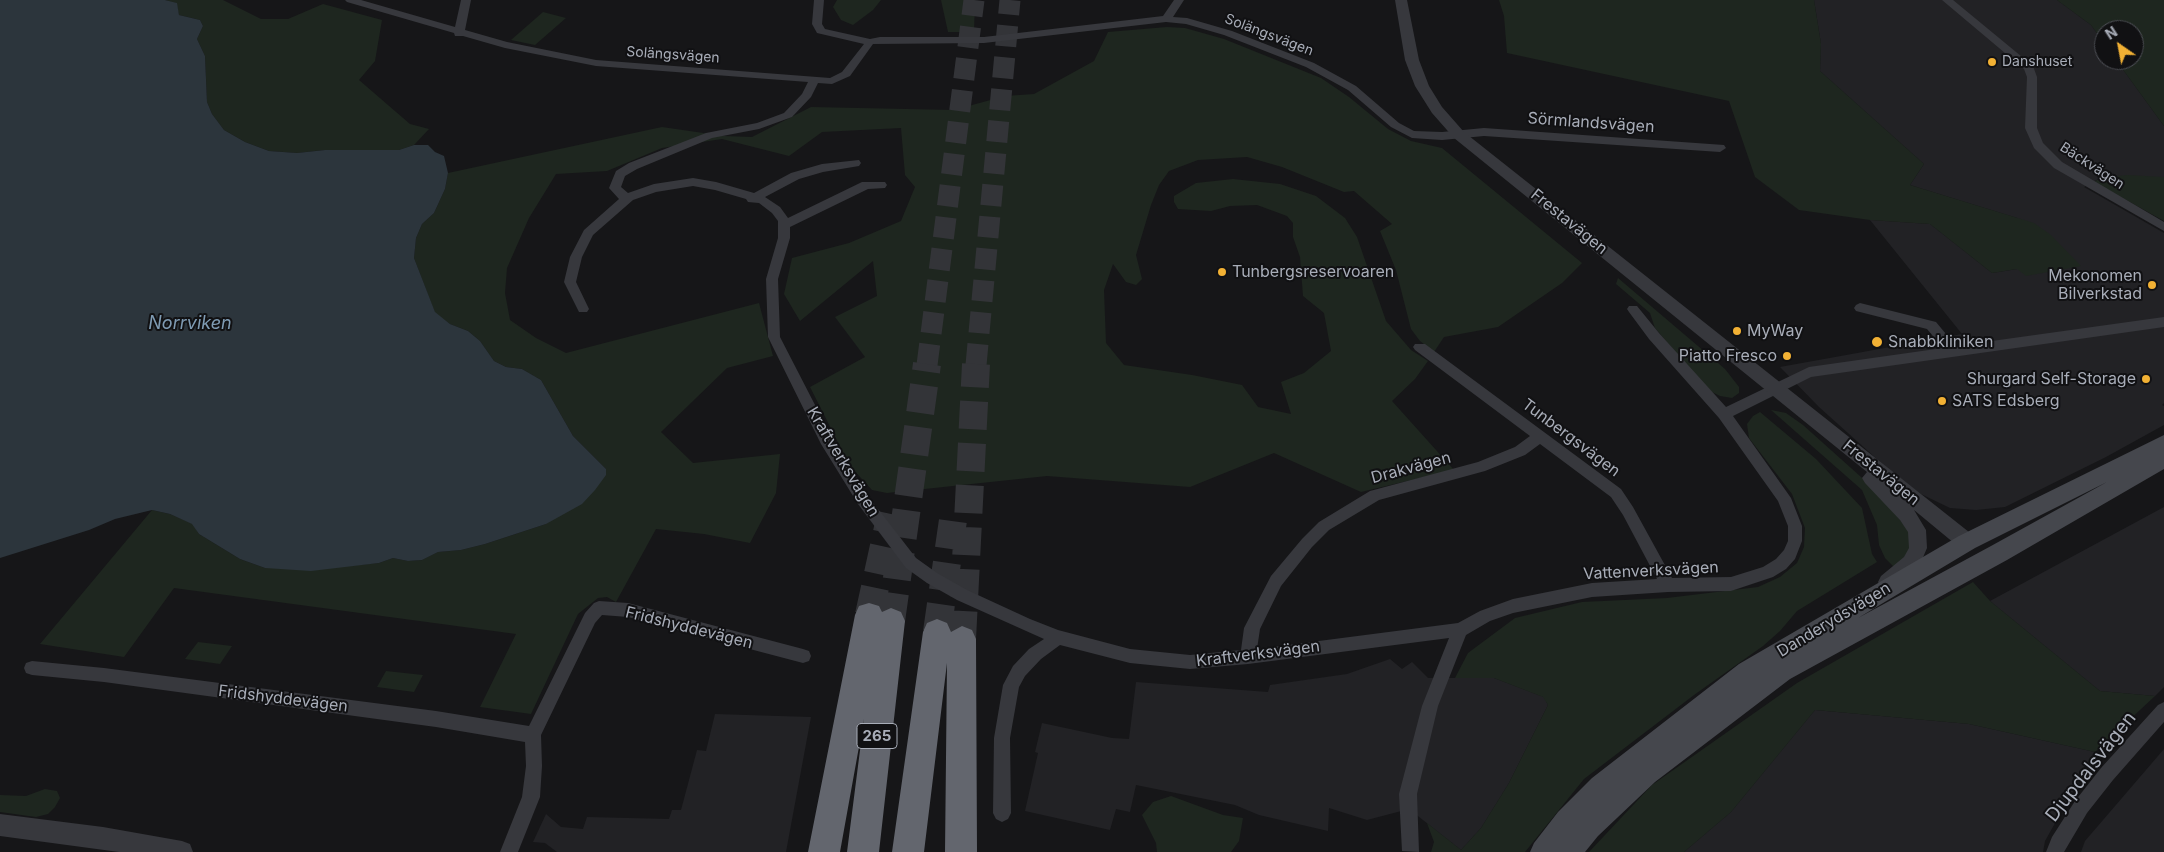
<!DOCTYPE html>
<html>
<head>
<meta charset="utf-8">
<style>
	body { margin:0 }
	#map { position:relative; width:2164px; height:852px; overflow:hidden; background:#161618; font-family:Inter,sans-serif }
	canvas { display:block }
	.north { position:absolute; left:2094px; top:20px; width:50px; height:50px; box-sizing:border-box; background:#111113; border:1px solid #4d4f55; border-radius:50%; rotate:327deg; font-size:14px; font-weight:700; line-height:20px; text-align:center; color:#a8adb8 }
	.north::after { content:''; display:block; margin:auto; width:18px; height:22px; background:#f2b134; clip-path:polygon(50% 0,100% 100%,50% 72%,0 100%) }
</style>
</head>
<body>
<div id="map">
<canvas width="2164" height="852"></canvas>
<div class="north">N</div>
</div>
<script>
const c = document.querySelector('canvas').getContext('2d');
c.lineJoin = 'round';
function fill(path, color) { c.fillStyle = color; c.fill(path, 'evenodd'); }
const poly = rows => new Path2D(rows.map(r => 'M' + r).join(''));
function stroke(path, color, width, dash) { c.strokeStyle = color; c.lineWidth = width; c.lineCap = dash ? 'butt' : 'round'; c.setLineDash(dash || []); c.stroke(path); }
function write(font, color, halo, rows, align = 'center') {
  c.font = font + ' Inter,sans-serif'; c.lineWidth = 4; c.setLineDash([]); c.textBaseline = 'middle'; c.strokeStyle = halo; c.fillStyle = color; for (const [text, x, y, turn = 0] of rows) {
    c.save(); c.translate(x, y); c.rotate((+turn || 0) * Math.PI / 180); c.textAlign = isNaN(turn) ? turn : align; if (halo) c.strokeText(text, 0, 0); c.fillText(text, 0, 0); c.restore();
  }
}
const built = poly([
	[1814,0,2057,0,2091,25,2104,43,2104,60,2116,60,2164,126,2164,177,2100,178,2084,187,2164,233,2164,403,2162,405,2164,406,2164,425,2106,457,2005,507,1976,510,1950,508,1921,494,1888,469,1819,407,1780,367,1962,334,1870,220,1930,224,1992,273,2017,269,2017,218,1910,185,1924,164,1820,71,1821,44],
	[2164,507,2164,687,2155,696,2100,691,1990,601],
	[1390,659,1402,669,1412,662,1428,678,1494,678,1544,697,1548,705,1509,783,1481,828,1461,850,1409,809,1367,820,1329,808,1328,831,1259,815,1235,805,1136,785,1130,812,1116,809,1110,830,1025,811,1038,753,1035,752,1042,723,1112,738,1129,739,1136,682,1268,692,1270,685,1347,674],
	[1815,710,1969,724,2095,752,2045,841,2043,852,1684,852,1731,812],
	[715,714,811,717,786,852,557,852,545,843,533,842,546,814,561,827,583,829,587,817,669,819,672,810,681,810,697,750,706,751],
	[2164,749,2164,852,2081,852,2085,841]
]);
const green = poly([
	[165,0,223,0,261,19,288,19,323,4,382,20,375,61,359,80,410,124,429,129,414,145,399,150,325,150,297,153,269,151,245,142,224,130,212,114,207,102,205,56,197,39,203,26,200,20,179,15,176,3],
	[837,0,881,0,873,10,853,25,841,20,833,7],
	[941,0,975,0,974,32,948,32],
	[1499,0,1814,0,1821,44,1820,71,1924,164,1910,185,2034,223,2051,235,2081,266,2026,276,2017,269,1992,273,1930,224,1870,220,1799,210,1755,177,1729,101,1507,53,1504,16],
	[2057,0,2164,0,2164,126,2116,60,2134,60,2134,30,2104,30,2104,43,2091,25],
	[543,12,566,18,535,45,511,40],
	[1167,27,1185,28,1224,39,1321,78,1349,97,1388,129,1411,141,1442,148,1582,263,1562,283,1498,327,1444,337,1434,352,1420,341,1411,329,1396,270,1380,231,1392,224,1354,191,1344,192,1282,167,1247,157,1198,160,1169,171,1159,185,1151,205,1136,255,1142,279,1136,285,1126,282,1113,264,1104,290,1106,343,1124,365,1192,375,1242,385,1258,407,1291,414,1281,382,1304,373,1331,351,1324,313,1303,296,1300,257,1293,237,1293,223,1287,216,1257,205,1230,206,1211,211,1178,209,1174,202,1174,196,1196,183,1233,179,1280,184,1316,196,1345,218,1357,237,1386,321,1411,350,1428,361,1415,379,1392,401,1454,470,1361,492,1274,453,1190,487,1047,476,887,493,872,490,850,466,810,387,865,357,835,317,877,296,873,261,800,321,784,294,792,258,849,243,901,221,915,187,905,175,901,128,822,132,789,156,722,139,662,148,607,171,556,174,529,218,507,268,505,293,510,320,536,338,566,353,759,303,773,356,727,368,661,432,693,463,780,454,776,493,750,543,704,534,656,529,616,602,607,597,598,598,578,614,531,714,480,707,516,634,174,588,124,657,40,644,152,510,170,514,193,524,199,534,240,559,265,568,358,565,379,563,393,558,408,561,422,560,438,552,461,550,485,544,546,524,606,469,573,436,541,380,522,369,506,367,494,361,480,341,468,331,450,324,435,313,414,258,416,238,422,224,434,213,445,189,448,173,662,127,724,136,752,137,811,107,954,110,1005,96,1034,94,1094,61,1108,32],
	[2127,175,2164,177,2164,221,2094,182,2100,178],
	[1618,278,1725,369,1739,387,1739,393,1732,398,1720,396,1712,392,1701,382,1655,328,1650,313,1616,284],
	[1771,410,1786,413,1803,425,1880,494,1911,534,1911,547,1906,556,1895,568,1885,558,1879,545,1877,525,1862,490],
	[1760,412,1816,459,1862,508,1872,554,1877,562,1797,611,1780,631,1763,646,1694,695,1584,779,1525,852,1431,852,1434,842,1427,823,1461,850,1481,828,1509,783,1548,705,1543,697,1494,678,1455,678,1468,653,1515,618,1582,602,1667,598,1758,587,1780,577,1797,563,1804,547,1805,528,1792,494,1749,438,1747,424,1753,416],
	[1973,582,1990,601,2100,691,2155,696,2095,752,1969,724,1815,710,1731,812,1684,852,1589,852,1652,785,1797,683],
	[198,642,232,646,220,664,185,659],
	[386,671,423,675,414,692,377,687],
	[45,789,57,791,60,798,55,807,48,814,36,817,0,812,0,795,26,796],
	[1171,796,1223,815,1243,818,1239,841,1231,852,1157,852,1156,843,1142,815,1153,802]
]);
const water = poly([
	[0,0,165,0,177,3,179,15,200,20,203,26,197,39,205,56,207,102,212,114,224,130,245,142,269,151,297,153,325,150,399,150,414,145,428,145,435,152,444,156,448,173,445,189,434,213,422,224,416,238,414,258,435,312,450,324,468,331,480,341,494,361,506,367,522,369,541,380,573,436,606,469,606,475,595,490,582,504,546,524,485,544,461,550,438,552,422,560,408,561,393,558,379,563,311,571,265,568,240,559,199,534,192,524,170,514,152,510,115,519,89,530,0,558]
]);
const motorwayTunnelFar1 = poly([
	[927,365,974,0],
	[976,365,1010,0]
]);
const motorwayTunnel = poly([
	[869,615,891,514],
	[891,621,927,364],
	[937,632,954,513],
	[962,639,976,364]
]);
const minor = poly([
	[345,0,361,0,455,27,461,0,471,0,465,30,507,42,596,60,830,78,842,72,864,44,817,33,812,24,814,0,824,0,822,24,825,29,870,39,880,37,984,37,1163,16,1174,0,1184,0,1173,17,1187,18,1232,31,1314,63,1356,86,1399,123,1414,131,1442,132,1484,128,1724,145,1726,148,1720,152,1484,136,1442,140,1412,138,1391,127,1348,90,1306,67,1224,35,1186,24,1166,22,984,43,873,44,850,76,832,84,818,83,811,97,792,117,759,129,712,138,637,169,625,176,621,187,628,193,654,184,693,178,716,182,754,193,791,173,822,164,859,160,861,163,859,166,823,172,799,179,765,197,780,207,788,218,862,182,885,182,887,185,885,188,868,189,790,227,790,238,778,279,780,337,831,436,868,496,916,558,937,573,967,590,1030,619,1058,630,1130,649,1190,655,1241,650,1244,628,1271,576,1302,539,1319,522,1370,491,1478,462,1515,447,1530,436,1415,350,1413,347,1415,344,1425,344,1621,489,1633,507,1672,578,1731,577,1763,567,1776,559,1784,550,1788,541,1788,526,1778,501,1719,418,1649,339,1629,312,1627,309,1629,306,1637,306,1659,333,1726,407,1809,367,1943,348,1927,329,1856,311,1854,308,1856,305,1860,303,1936,322,1956,346,2164,317,2164,327,1811,377,1733,416,1791,498,1802,526,1802,541,1795,559,1786,569,1773,577,1731,591,1668,592,1592,597,1513,613,1490,621,1466,635,1438,706,1417,794,1419,852,1402,851,1399,794,1422,706,1449,638,1248,664,1190,669,1130,663,1060,645,1041,659,1025,676,1019,687,1010,738,1011,813,1008,819,1002,822,996,819,993,813,994,738,1003,685,1013,666,1029,649,1044,639,957,600,927,583,906,568,858,504,821,444,768,337,766,279,778,238,778,221,772,213,759,203,748,202,746,199,715,190,693,186,656,192,633,200,593,235,582,257,576,282,589,309,587,312,579,312,564,282,570,257,584,230,619,199,609,188,616,171,629,163,706,133,757,123,784,113,802,94,808,82,596,66,505,48,463,36,455,36,454,33,347,2,345,0],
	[1540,444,1611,497,1623,515,1657,579,1592,583,1513,599,1480,611,1458,623,1257,649,1260,629,1281,586,1312,547,1329,530,1379,500,1485,471,1525,455,1540,444],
	[1942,0,1953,0,2033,66,2037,77,2037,128,2043,143,2062,162,2164,222,2164,231,2054,168,2034,148,2025,128,2027,77,2024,69,1942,0],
	[599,601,628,603,803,649,809,651,811,656,809,661,803,663,628,617,602,615,595,623,541,735,542,766,540,797,518,852,500,852,522,797,526,766,525,742,436,727,104,682,32,675,26,673,24,668,26,663,32,661,104,668,436,711,529,726,585,613,594,603,599,601],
	[2164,702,2164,722,2113,780,2087,813,2064,852,2046,852,2052,837,2075,801,2101,768,2158,705,2164,702]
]);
const tertiary = poly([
	[1395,0,1407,0,1419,60,1429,86,1442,107,1464,132,1974,536,1976,542,1974,548,1967,550,1960,548,1914,510,1926,530,1927,548,1918,569,1895,588,1888,590,1881,588,1878,582,1881,576,1904,557,1909,548,1908,532,1900,520,1865,483,1862,478,1867,472,1454,138,1432,113,1415,86,1405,60,1395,0],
	[0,814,103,827,182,841,190,844,193,852,119,852,0,836,0,814]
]);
const secondary = poly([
	[2164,435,2164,469,2007,560,1790,679,1655,782,1598,836,1585,852,1530,852,1534,843,1558,812,1592,778,1739,664,1959,536,2164,435],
	[2107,482,1991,546,1858,618,1975,548,2107,482]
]);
const motorway = poly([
	[869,603,879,606,882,612,891,608,901,612,905,621,879,852,847,852,864,719,840,852,808,852,855,615,859,606,869,603],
	[937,619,947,623,951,632,962,626,972,630,976,639,977,852,945,852,947,663,924,852,892,852,923,632,927,623,937,619]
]);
const markers = [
	[1992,62,5,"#f2b134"],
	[1222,272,5,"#f2b134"],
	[2152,285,5,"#f2b134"],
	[1737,331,5,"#f2b134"],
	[1877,342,6,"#f2b134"],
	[1787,356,5,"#f2b134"],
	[2146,379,5,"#f2b134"],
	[1942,401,5,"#f2b134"]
];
const farStreetnames = [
	["Solängsvägen",1269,35,21],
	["Solängsvägen",673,55,4],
	["Bäckvägen",2092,166,33]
];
const farPoinames = [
	["Danshuset",2002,62]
];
const shields = [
	[877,736,40]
];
const shieldNames = [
	["265",877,736]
];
const streetNames = [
	["Sörmlandsvägen",1591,123,4],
	["Frestavägen",1569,222,39],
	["Tunbergsvägen",1571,438,37],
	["Kraftverksvägen",843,462,59],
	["Drakvägen",1411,468,-15],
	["Frestavägen",1881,473,39],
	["Vattenverksvägen",1651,571,-3],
	["Danderydsvägen",1834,620,-31],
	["Fridshyddevägen",689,628,14],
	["Kraftverksvägen",1258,654,-7],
	["Fridshyddevägen",283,699,7]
];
const poiNames = [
	["Tunbergsreservoaren",1232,272],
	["Mekonomen",2142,276,"right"],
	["Bilverkstad",2142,294,"right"],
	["MyWay",1747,331],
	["Snabbkliniken",1888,342],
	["Piatto Fresco",1777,356,"right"],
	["Shurgard Self-Storage",2136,379,"right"],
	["SATS Edsberg",1952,401]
];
const waterNames = [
	["Norrviken",190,324]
];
const nearStreetnames = [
	["Djupdalsvägen",2091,767,-52]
];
fill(built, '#222225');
fill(green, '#1e261f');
fill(water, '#2c353c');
stroke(motorwayTunnelFar1, '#333438', 21, [21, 11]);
stroke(motorwayTunnel, '#333438', 28, [28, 14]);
fill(minor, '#37383d');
fill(tertiary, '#37383d');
fill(secondary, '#45474d');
fill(motorway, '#63666e');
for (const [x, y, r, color] of markers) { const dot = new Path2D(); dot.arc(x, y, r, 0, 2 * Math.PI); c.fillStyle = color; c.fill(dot); stroke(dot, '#111113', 2); }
write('14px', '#a8adb8', '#111113', farStreetnames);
write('14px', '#a8adb8', '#111113', farPoinames, 'left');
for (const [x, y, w] of shields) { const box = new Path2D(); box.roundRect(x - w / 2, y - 12.5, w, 25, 4); c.fillStyle = '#111113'; c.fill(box); stroke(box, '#a8adb8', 1); }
write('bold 15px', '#a8adb8', null, shieldNames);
write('16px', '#a8adb8', '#111113', streetNames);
write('16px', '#a8adb8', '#111113', poiNames, 'left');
write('italic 18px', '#7f9bb3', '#111113', waterNames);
write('19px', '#a8adb8', '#111113', nearStreetnames);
</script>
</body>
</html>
